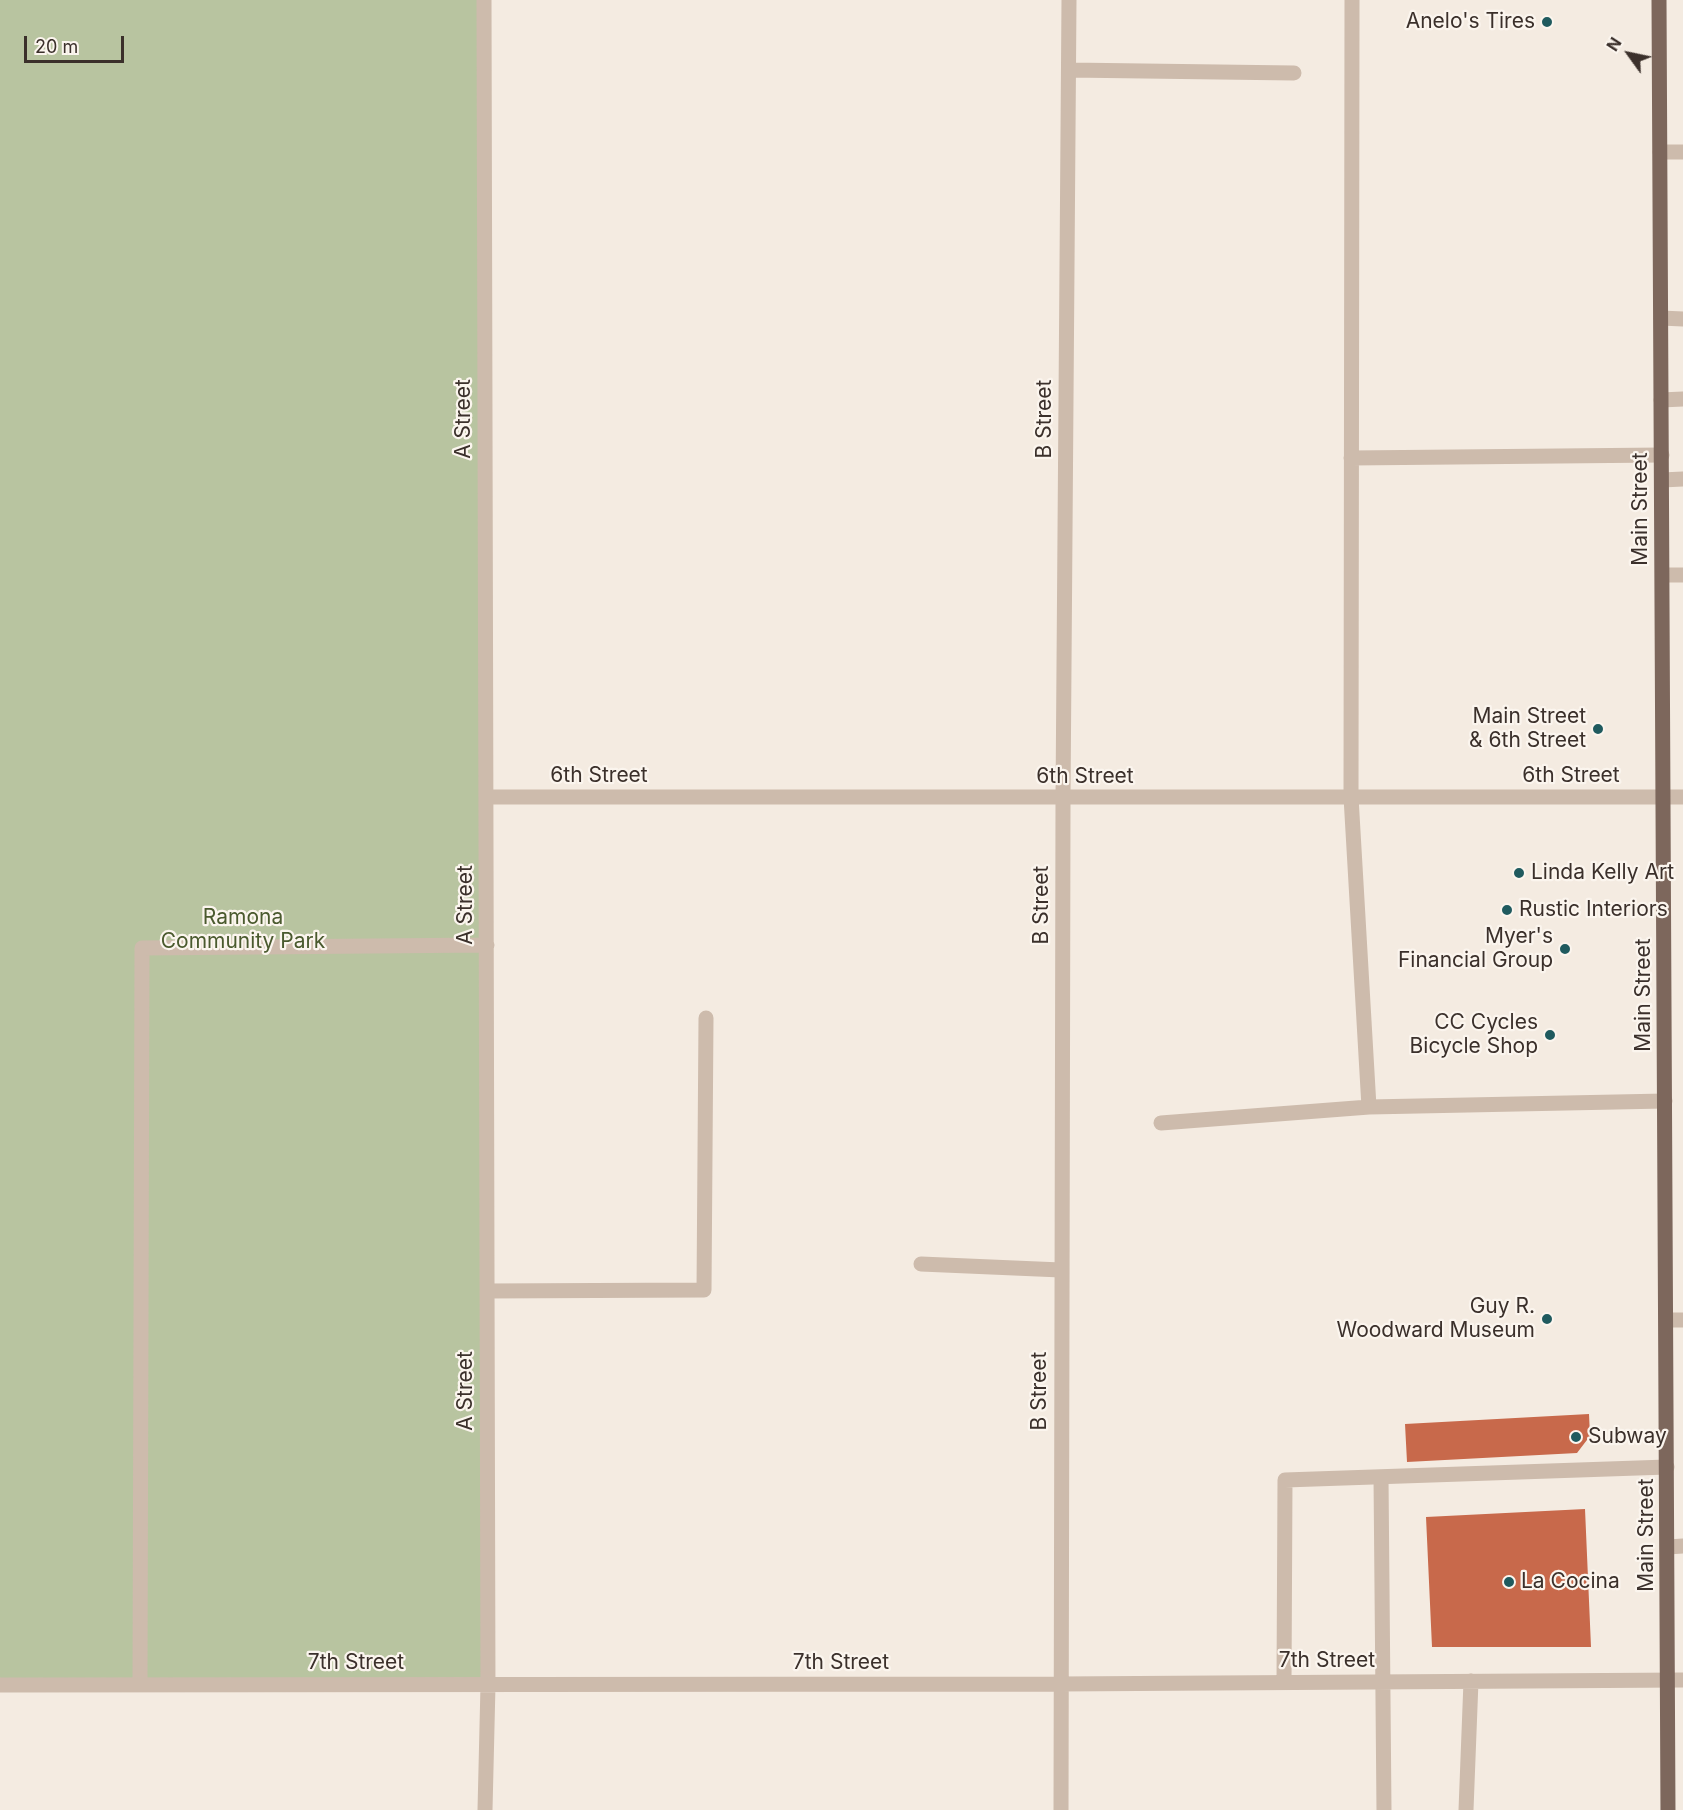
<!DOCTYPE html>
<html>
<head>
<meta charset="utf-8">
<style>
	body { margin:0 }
	#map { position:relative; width:1683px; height:1810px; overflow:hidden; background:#f4ebe1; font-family:Inter,sans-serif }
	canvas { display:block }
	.north { position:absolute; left:1599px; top:24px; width:60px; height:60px; -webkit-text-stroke:4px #fbf5ee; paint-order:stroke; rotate:303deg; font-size:16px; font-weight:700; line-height:24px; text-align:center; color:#3b302b }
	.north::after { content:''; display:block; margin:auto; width:21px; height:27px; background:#3b302b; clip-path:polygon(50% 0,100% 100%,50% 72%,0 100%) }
	.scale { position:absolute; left:24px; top:36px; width:100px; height:27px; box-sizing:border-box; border:3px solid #3b302b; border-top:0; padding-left:8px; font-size:18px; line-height:21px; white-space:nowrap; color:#3b302b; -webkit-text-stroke:4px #fbf5ee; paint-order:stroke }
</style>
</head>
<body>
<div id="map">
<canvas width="1683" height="1810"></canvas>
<div class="north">N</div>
<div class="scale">20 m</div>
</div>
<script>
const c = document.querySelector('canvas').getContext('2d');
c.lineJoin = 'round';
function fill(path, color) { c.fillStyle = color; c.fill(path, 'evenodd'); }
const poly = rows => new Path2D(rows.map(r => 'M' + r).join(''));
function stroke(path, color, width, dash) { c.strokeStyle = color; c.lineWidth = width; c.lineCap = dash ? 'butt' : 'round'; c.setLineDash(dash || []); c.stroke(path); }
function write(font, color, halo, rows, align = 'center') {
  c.font = font + ' Inter,sans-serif'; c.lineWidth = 4.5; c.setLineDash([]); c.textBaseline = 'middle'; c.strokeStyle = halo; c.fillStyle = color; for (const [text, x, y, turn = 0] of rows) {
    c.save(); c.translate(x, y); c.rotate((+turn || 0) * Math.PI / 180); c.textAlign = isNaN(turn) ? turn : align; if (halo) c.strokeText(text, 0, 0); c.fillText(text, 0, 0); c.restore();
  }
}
const green = poly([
	[0,0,483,0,487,1684,0,1684]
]);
const building = poly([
	[1589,1414,1590,1436,1577,1453,1407,1462,1405,1424],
	[1585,1509,1591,1647,1432,1647,1426,1517]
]);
const minor = poly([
	[484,0,488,1685,485,1810],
	[1352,0,1351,797,1369,1107],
	[1069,70,1294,73],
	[1660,152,1683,152],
	[1661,318,1683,319],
	[1661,400,1683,399],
	[1351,458,1662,455],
	[1662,480,1683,479],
	[1663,575,1683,575],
	[486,797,1683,797],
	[1161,1123,1369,1107,1665,1101],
	[921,1264,1061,1270],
	[487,1291,704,1290,706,1018],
	[1667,1320,1683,1320],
	[1381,1477,1384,1810],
	[1668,1547,1683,1546],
	[1284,1682,1285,1480,1667,1467],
	[140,1684,142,948,487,945],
	[0,1685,1060,1684,1683,1680],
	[1061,1810,1063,798,1069,0],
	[1466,1810,1471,1681]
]);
const major = poly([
	[1659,0,1668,1810]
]);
const markers = [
	[1547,22,6,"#1f5a5e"],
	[1598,729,6,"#1f5a5e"],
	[1519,873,6,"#1f5a5e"],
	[1507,910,6,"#1f5a5e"],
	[1565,949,6,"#1f5a5e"],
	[1550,1035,6,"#1f5a5e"],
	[1547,1319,6,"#1f5a5e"],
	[1576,1437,6,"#1f5a5e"],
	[1509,1582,6,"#1f5a5e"]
];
const poiNames = [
	["Anelo's Tires",1535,22],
	["Main Street",1586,717],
	["& 6th Street",1586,741],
	["Linda Kelly Art",1531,873,"left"],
	["Rustic Interiors",1519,910,"left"],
	["Myer's",1553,937],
	["Financial Group",1553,961],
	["CC Cycles",1538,1023],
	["Bicycle Shop",1538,1047],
	["Guy R.",1535,1307],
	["Woodward Museum",1535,1331],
	["Subway",1588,1437,"left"],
	["La Cocina",1521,1582,"left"]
];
const streetNames = [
	["A Street",464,419,-90],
	["B Street",1045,419,-90],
	["Main Street",1641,509,-90],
	["6th Street",599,776],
	["6th Street",1571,776],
	["6th Street",1085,777],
	["A Street",466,905,-90],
	["B Street",1042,905,-90],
	["Main Street",1644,995,-90],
	["A Street",466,1391,-90],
	["B Street",1040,1391,-90],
	["Main Street",1647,1535,-90],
	["7th Street",1327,1661],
	["7th Street",356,1663],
	["7th Street",841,1663]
];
const parkNames = [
	["Ramona",243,918],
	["Community Park",243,942]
];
fill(green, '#b8c4a0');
fill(building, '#c8694b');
stroke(minor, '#cdbbac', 15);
stroke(major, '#7d675c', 15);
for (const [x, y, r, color] of markers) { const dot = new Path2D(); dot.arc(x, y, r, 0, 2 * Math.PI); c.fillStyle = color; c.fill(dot); stroke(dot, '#fbf5ee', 2); }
write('21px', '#3b302b', '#fbf5ee', poiNames, 'right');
write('21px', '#3b302b', '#fbf5ee', streetNames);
write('21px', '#4a5a2e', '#fbf5ee', parkNames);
</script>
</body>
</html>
